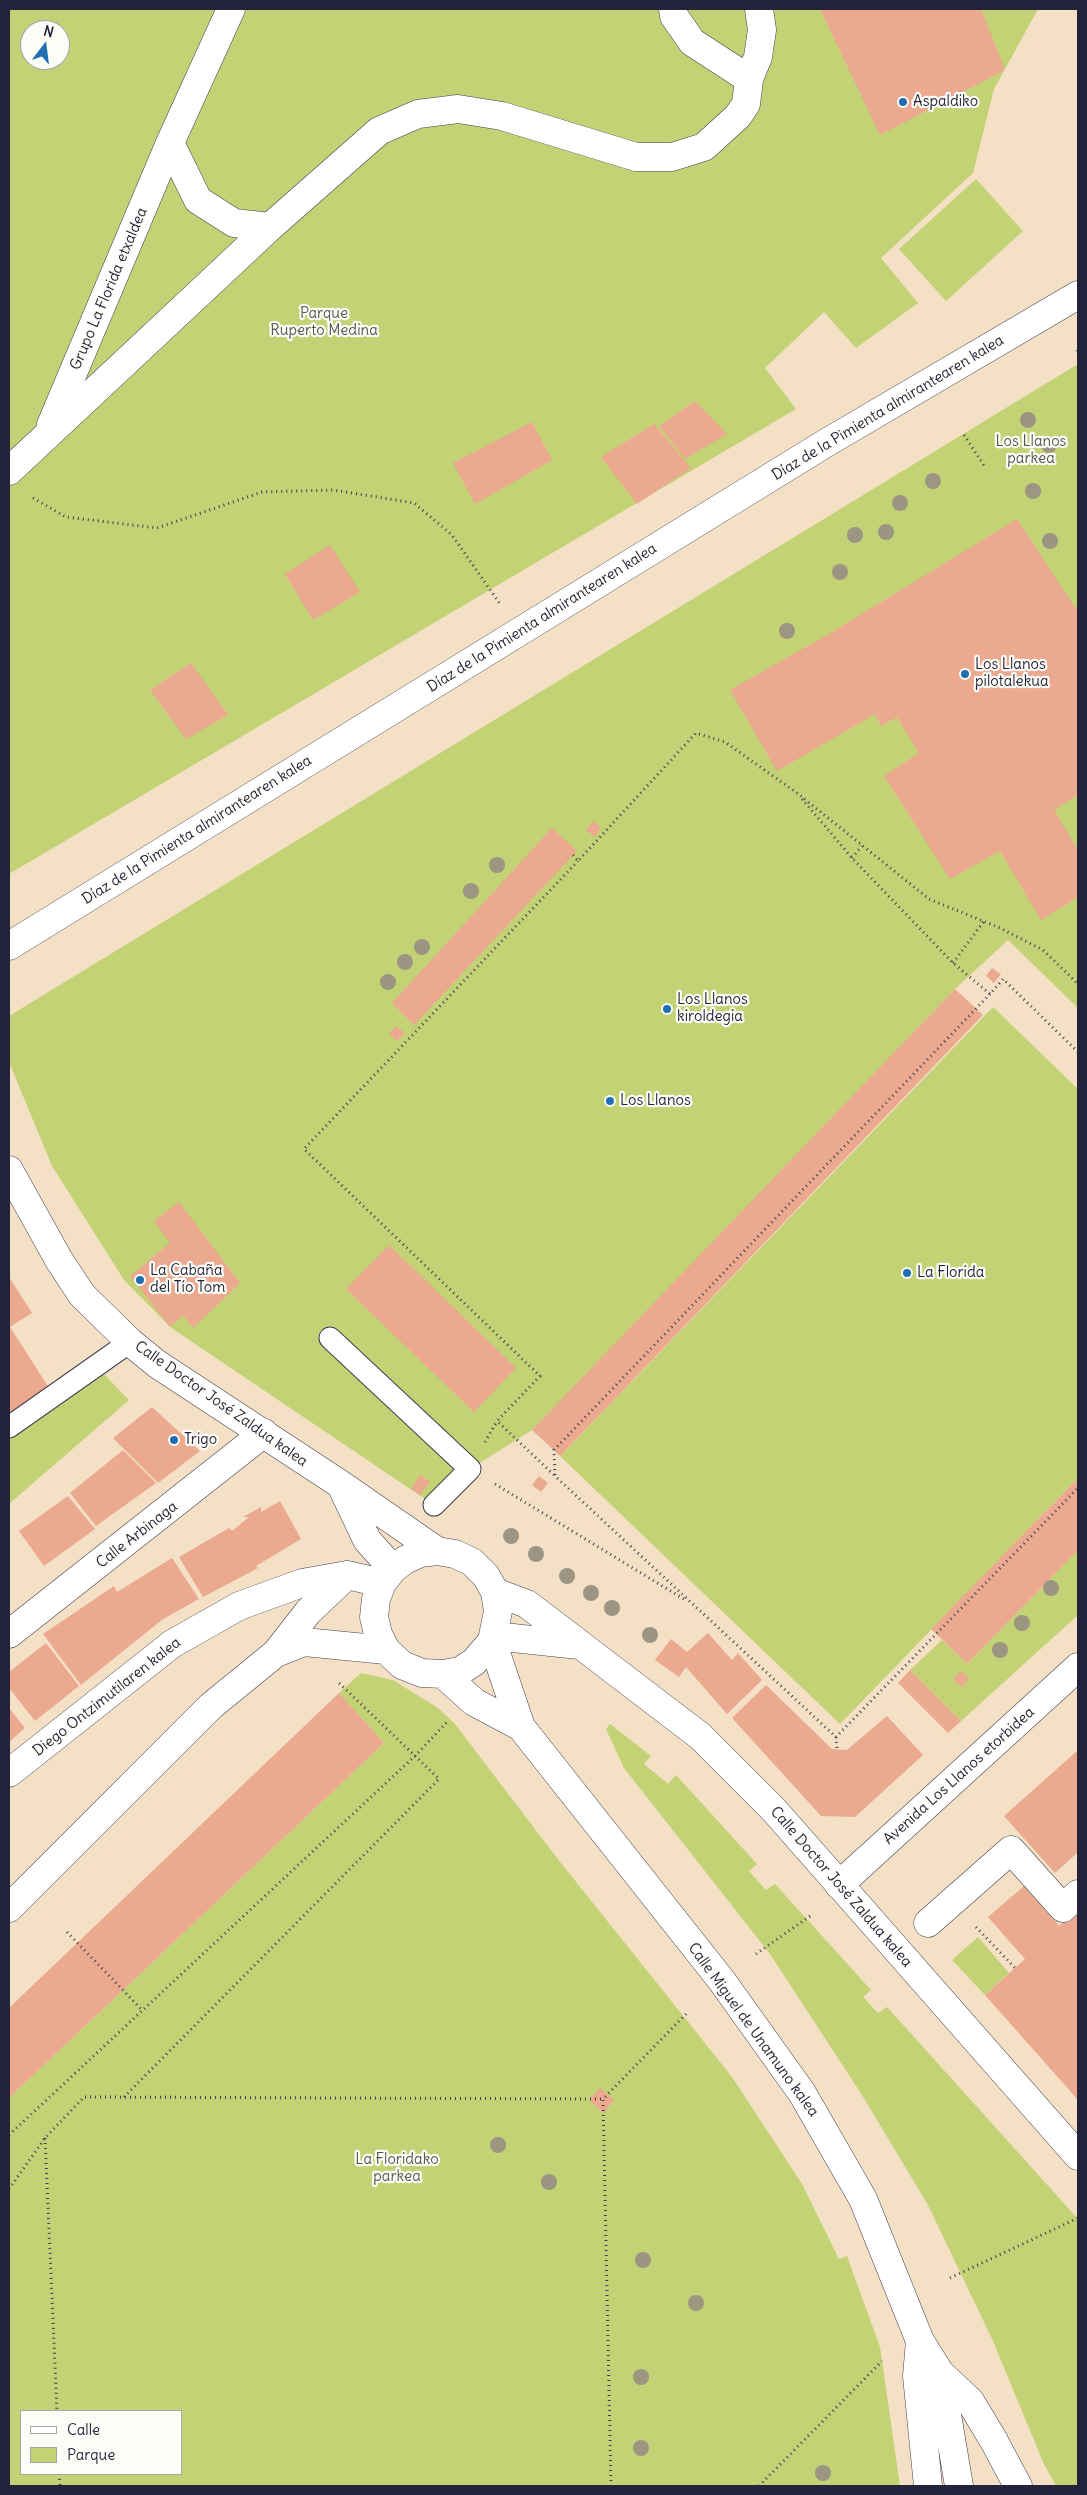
<!DOCTYPE html>
<html>
<head>
<meta charset="utf-8">
<style>
	body { margin:0 }
	#map { position:relative; width:1087px; height:2495px; overflow:hidden; background:#f4e0c5; font-family:Delius,sans-serif }
	canvas { display:block }
	.frame { position:absolute; inset:0; border:10px solid #22223b; pointer-events:none }
	.legend { position:absolute; left:20px; top:2410px; width:162px; height:65px; box-sizing:border-box; background:#fdfcf7; border:1px solid #a5a5ac; margin:0; padding:6px 9px; list-style:none; font-size:15px; color:#22223b }
	.legend li { display:flex; align-items:center; gap:10px; height:25px }
	.legend b { width:25px; border:1px solid #a5a5ac }
	.north { position:absolute; left:20px; top:20px; width:50px; height:50px; box-sizing:border-box; background:#fdfcf7; border:1px solid #a5a5ac; border-radius:50%; rotate:15deg; font-size:14px; font-weight:700; line-height:20px; text-align:center; color:#22223b }
	.north::after { content:''; display:block; margin:auto; width:18px; height:22px; background:#1f6fb2; clip-path:polygon(50% 0,100% 100%,50% 72%,0 100%) }
</style>
</head>
<body>
<div id="map">
<canvas width="1087" height="2495"></canvas>
<div class="frame"></div>
<ul class="legend">
<li><b style="height:6px;background:#fff"></b>Calle</li>
<li><b style="height:14px;background:#c3d274"></b>Parque</li>
</ul>
<div class="north">N</div>
</div>
<script>
const c = document.querySelector('canvas').getContext('2d');
c.lineJoin = 'round';
function fill(path, color) { c.fillStyle = color; c.fill(path, 'evenodd'); }
const poly = rows => new Path2D(rows.map(r => 'M' + r).join(''));
function stroke(path, color, width, dash) { c.strokeStyle = color; c.lineWidth = width; c.lineCap = dash ? 'butt' : 'round'; c.setLineDash(dash || []); c.stroke(path); }
function write(font, color, halo, rows, align = 'center') {
  c.font = font + ' Delius,sans-serif'; c.lineWidth = 4.5; c.setLineDash([]); c.textBaseline = 'middle'; c.strokeStyle = halo; c.fillStyle = color; for (const [text, x, y, turn = 0] of rows) {
    c.save(); c.translate(x, y); c.rotate((+turn || 0) * Math.PI / 180); c.textAlign = isNaN(turn) ? turn : align; if (halo) c.strokeText(text, 0, 0); c.fillText(text, 0, 0); c.restore();
  }
}
const green = poly([
	[9,9,1038,9,994,89,973,173,881,258,918,303,856,348,824,312,765,368,796,409,9,874],
	[30,30,60,30,60,60,30,60],
	[976,179,1023,231,946,301,899,249],
	[1078,364,1078,1008,1008,940,955,989,570,1394,532,1430,470,1469,434,1505,170,1327,124,1280,52,1166,9,1062,9,1016],
	[993,1007,1078,1089,1078,1478,840,1724,560,1456],
	[98,1368,129,1400,9,1504,9,1429],
	[1078,1550,1078,1615,961,1721,910,1670,942,1640,967,1664],
	[361,1673,393,1680,438,1708,455,1724,557,1858,732,2077,802,2184,839,2259,847,2256,880,2347,900,2486,9,2486,9,2098,384,1743,339,1693],
	[21,2411,181,2411,181,2474,21,2474],
	[610,1724,651,1756,644,1764,668,1784,676,1775,757,1864,749,1871,766,1890,775,1884,871,1990,863,1997,878,2013,887,2007,1078,2219,1078,2486,1056,2486,1043,2462,993,2341,928,2205,862,2095,770,1954,624,1768,606,1729],
	[978,1937,1009,1973,985,1995,952,1960]
]);
const building = poly([
	[820,9,981,9,1005,70,880,135],
	[695,401,727,434,685,459,659,426],
	[532,422,552,460,475,504,453,463],
	[654,424,691,468,637,504,601,457],
	[1017,519,1078,612,1078,795,1054,810,1078,850,1078,897,1041,920,1000,851,950,879,884,776,919,753,897,717,881,726,875,714,777,771,730,690,829,634],
	[330,545,360,592,313,620,285,574],
	[191,663,228,715,186,739,150,690],
	[593,821,601,828,595,837,586,830],
	[552,828,577,851,414,1025,392,1003],
	[992,968,1001,974,994,983,986,976],
	[955,989,983,1015,560,1456,532,1430],
	[396,1026,405,1033,397,1041,389,1034],
	[179,1202,240,1283,193,1328,183,1315,170,1327,130,1276,170,1243,154,1221],
	[389,1245,516,1368,474,1412,346,1289],
	[9,1277,32,1313,10,1327,51,1391,9,1419],
	[152,1407,200,1451,158,1483,113,1438],
	[123,1450,156,1483,96,1526,70,1493],
	[420,1475,430,1482,420,1495,411,1489],
	[539,1476,548,1483,541,1492,532,1485],
	[1078,1478,1078,1550,967,1664,931,1629],
	[68,1496,95,1529,44,1566,19,1531],
	[280,1501,301,1539,256,1566,258,1568,203,1597,179,1557,229,1528,232,1531,249,1517,243,1517,261,1507,261,1512],
	[172,1558,199,1599,163,1619,81,1685,43,1634,114,1586,117,1592],
	[708,1633,732,1660,738,1653,762,1680,727,1714,686,1667,679,1677,655,1660,671,1639,687,1652],
	[46,1643,79,1686,35,1721,9,1688,9,1672],
	[910,1670,961,1721,948,1733,898,1683],
	[961,1671,969,1678,962,1687,953,1680],
	[766,1685,832,1749,847,1750,887,1716,923,1755,855,1817,821,1816,732,1718],
	[339,1693,384,1743,9,2098,9,2008],
	[9,1708,25,1728,9,1742],
	[1078,1750,1078,1852,1055,1873,1004,1816],
	[1024,1886,1059,1926,1078,1908,1078,2100,985,1995,1025,1959,988,1917],
	[600,2088,614,2100,603,2113,589,2100]
]);
const path = poly([
	[1077,350,1078,352],
	[964,435,985,467],
	[33,498,66,517,157,528,262,492,333,490,414,503,452,535,500,604],
	[802,799,852,858,953,963,990,994,1003,979,1078,1052],
	[573,855,578,861,696,733,725,742,797,793,929,899,1000,928,1043,950,1078,984],
	[852,858,862,846],
	[953,963,984,921],
	[990,994,554,1450,555,1476,836,1737,1078,1488],
	[485,1442,497,1421],
	[554,1475,497,1421,540,1376,304,1149,578,861],
	[495,1484,687,1601],
	[836,1737,837,1749],
	[976,1927,1015,1968],
	[67,1932,142,2010],
	[756,1954,813,1914],
	[124,2097,439,1779,339,1683],
	[9,2135,416,1755,447,1722],
	[45,2138,57,2411],
	[9,2189,45,2138,84,2097,603,2099],
	[950,2278,1078,2218],
	[59,2474,60,2486],
	[611,2486,603,2099,688,2012],
	[759,2486,882,2361]
]);
const service = poly([
	[330,1338,470,1469,434,1505],
	[9,1427,130,1342]
]);
const minor = poly([
	[673,9,674,16,692,42,749,79],
	[170,143,198,200,234,223,270,227],
	[51,425,170,143,231,9],
	[9,471,270,227,379,131,418,114,458,109,502,116,636,157,672,157,704,147,738,116,746,104,749,79,758,57,762,30,759,9],
	[9,946,826,443,1078,295],
	[9,1170,59,1260,82,1295,130,1342,157,1364,340,1484,437,1551,455,1554,472,1562,486,1576,495,1592,498,1611,492,1641,474,1662,460,1671,443,1674,422,1673,402,1665,386,1650,378,1634,374,1617,376,1599,382,1583,393,1569,405,1560,420,1553,437,1551],
	[341,1485,367,1540,393,1569],
	[495,1592,527,1604,700,1736,774,1810,1078,2156],
	[9,1634,264,1433],
	[494,1636,579,1645],
	[492,1641,521,1727,722,1981,802,2093,863,2199,920,2341,917,2376,928,2486],
	[276,1653,304,1642,386,1650],
	[443,1674,474,1702,521,1727],
	[9,1773,172,1644,239,1606,302,1583,347,1575],
	[839,1885,1078,1667],
	[9,1908,211,1706,276,1653,308,1612,347,1575,382,1583],
	[928,1923,1011,1850,1063,1908,1078,1894],
	[920,2341,940,2373,970,2401,994,2441,1018,2486],
	[940,2373,959,2486]
]);
const trees = [
	[1028,420],
	[1049,445],
	[933,481],
	[1033,491],
	[900,503],
	[886,532],
	[855,535],
	[1050,541],
	[840,572],
	[787,631],
	[497,865],
	[471,891],
	[422,947],
	[405,962],
	[388,982],
	[511,1536],
	[536,1554],
	[567,1576],
	[1051,1588],
	[591,1593],
	[612,1608],
	[1022,1623],
	[650,1635],
	[1000,1650],
	[498,2145],
	[549,2182],
	[643,2260],
	[696,2303],
	[641,2377],
	[641,2448],
	[823,2473]
];
const markers = [
	[903,102,5,"#1f6fb2"],
	[965,674,5,"#1f6fb2"],
	[667,1009,5,"#1f6fb2"],
	[610,1101,5,"#1f6fb2"],
	[907,1273,5,"#1f6fb2"],
	[140,1280,5,"#1f6fb2"],
	[174,1440,5,"#1f6fb2"]
];
const poiNames = [
	["Aspaldiko",913,102],
	["Los Llanos",975,665],
	["pilotalekua",975,682],
	["Los Llanos",677,1000],
	["kiroldegia",677,1017],
	["Los Llanos",620,1101],
	["La Cabaña",150,1271],
	["del Tío Tom",150,1288],
	["La Florida",917,1273],
	["Trigo",184,1440]
];
const streetNames = [
	["Grupo La Florida etxaldea",109,289,-67],
	["Díaz de la Pimienta almirantearen kalea",888,408,-31],
	["Díaz de la Pimienta almirantearen kalea",542,618,-32],
	["Díaz de la Pimienta almirantearen kalea",197,830,-32],
	["Calle Doctor José Zaldua kalea",221,1404,35],
	["Calle Arbinaga",137,1535,-38],
	["Diego Ontzimutilaren kalea",107,1697,-38],
	["Avenida Los Llanos etorbidea",959,1776,-42],
	["Calle Doctor José Zaldua kalea",841,1887,49],
	["Calle Miguel de Unamuno kalea",753,2030,54]
];
const parkNames = [
	["Parque",324,314],
	["Ruperto Medina",324,331],
	["Los Llanos",1031,442],
	["parkea",1031,459],
	["La Floridako",397,2160],
	["parkea",397,2177]
];
fill(green, '#c3d274');
fill(building, '#eba990');
stroke(service, '#423e50', 23);
stroke(minor, '#423e50', 29);
stroke(path, '#423e50', 3, [1, 4]);
stroke(service, '#fff', 21);
stroke(minor, '#fff', 28);
c.fillStyle = '#9b9582';
for (const [x, y] of trees) { c.beginPath(); c.arc(x, y, 8, 0, 2 * Math.PI); c.fill(); }
for (const [x, y, r, color] of markers) { const dot = new Path2D(); dot.arc(x, y, r, 0, 2 * Math.PI); c.fillStyle = color; c.fill(dot); stroke(dot, '#fdfcf7', 2); }
write('15px', '#22223b', '#fdfcf7', poiNames, 'left');
write('15px', '#22223b', '#fdfcf7', streetNames);
write('15px', '#52574c', '#fdfcf7', parkNames);
</script>
</body>
</html>
